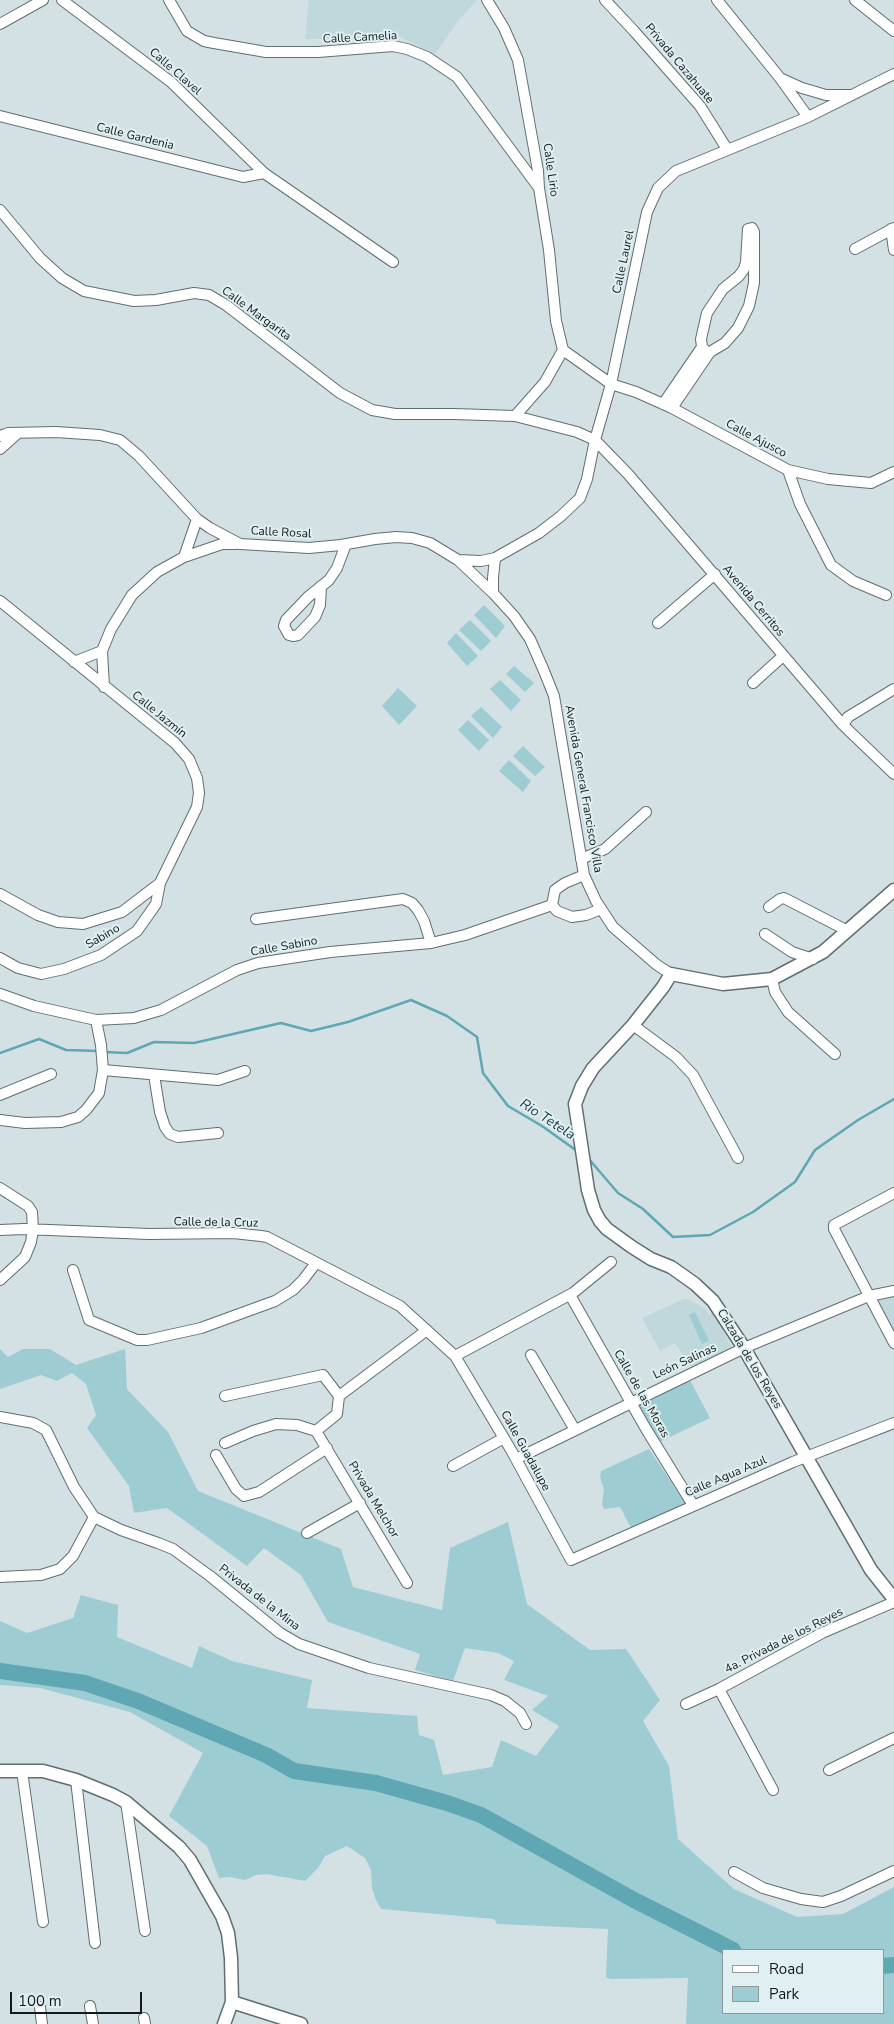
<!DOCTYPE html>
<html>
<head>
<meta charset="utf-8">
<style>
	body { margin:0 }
	#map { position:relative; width:894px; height:2024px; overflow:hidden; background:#d3e1e4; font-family:"Nunito Sans",sans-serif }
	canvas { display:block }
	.legend { position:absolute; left:722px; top:1949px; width:162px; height:65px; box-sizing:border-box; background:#e0eff1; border:1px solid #8e9a9b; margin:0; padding:6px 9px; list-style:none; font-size:15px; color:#141a1b }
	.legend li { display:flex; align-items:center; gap:10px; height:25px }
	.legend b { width:25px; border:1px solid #8e9a9b }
	.scale { position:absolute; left:10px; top:1992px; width:132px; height:22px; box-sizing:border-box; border:2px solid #141a1b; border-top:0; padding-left:6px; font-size:15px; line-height:18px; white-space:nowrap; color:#141a1b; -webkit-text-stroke:4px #e0eff1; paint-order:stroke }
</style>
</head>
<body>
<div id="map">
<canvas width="894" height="2024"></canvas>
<ul class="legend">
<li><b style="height:6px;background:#fff"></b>Road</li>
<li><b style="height:14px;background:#9eccd3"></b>Park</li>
</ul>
<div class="scale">100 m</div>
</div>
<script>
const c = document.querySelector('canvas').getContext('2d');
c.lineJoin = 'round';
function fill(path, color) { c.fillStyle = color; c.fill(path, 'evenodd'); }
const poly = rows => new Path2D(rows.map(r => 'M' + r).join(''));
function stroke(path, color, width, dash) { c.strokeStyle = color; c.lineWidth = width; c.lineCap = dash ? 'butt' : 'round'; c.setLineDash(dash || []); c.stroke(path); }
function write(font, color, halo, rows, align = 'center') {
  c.font = font + ' "Nunito Sans",sans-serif'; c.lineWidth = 4; c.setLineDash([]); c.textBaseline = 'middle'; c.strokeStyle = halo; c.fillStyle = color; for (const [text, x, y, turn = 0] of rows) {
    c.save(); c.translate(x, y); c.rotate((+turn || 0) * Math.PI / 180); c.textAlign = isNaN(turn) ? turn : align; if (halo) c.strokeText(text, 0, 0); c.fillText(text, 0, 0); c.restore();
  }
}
const built = poly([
	[309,0,477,0,458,21,435,54,396,35,334,39,305,39],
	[894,1294,894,1349,869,1296],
	[684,1299,688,1299,706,1309,709,1315,714,1312,732,1349,692,1369,675,1343,660,1351,642,1318]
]);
const green = poly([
	[484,605,505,626,496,638,474,615],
	[470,620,491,641,481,651,459,630],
	[456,633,478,656,467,666,447,643],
	[514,666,534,683,525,692,506,674],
	[500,680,521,700,511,711,490,689],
	[398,688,417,706,399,725,382,706],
	[481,707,502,727,493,738,471,716],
	[468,720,489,740,479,751,458,730],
	[523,746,545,767,535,776,513,756],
	[509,760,531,781,523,792,499,771],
	[695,1312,709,1341,702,1344,689,1315],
	[0,1349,8,1357,23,1349,50,1349,76,1365,125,1349,127,1389,168,1432,198,1491,341,1549,353,1587,442,1610,450,1548,508,1522,527,1604,590,1650,626,1649,660,1700,643,1721,669,1766,678,1839,734,1889,797,1917,843,1914,894,1887,894,2024,686,2024,688,1978,610,1979,606,1977,608,1929,497,1924,494,1919,381,1909,376,1900,372,1888,371,1870,365,1858,347,1846,325,1856,318,1868,305,1881,267,1874,256,1875,245,1880,230,1877,219,1878,207,1846,169,1816,203,1753,130,1712,40,1688,0,1685,0,1621,27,1633,73,1618,81,1595,118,1605,117,1637,192,1668,199,1646,232,1661,312,1680,307,1708,417,1716,419,1735,434,1740,443,1775,492,1767,501,1740,536,1756,559,1726,532,1710,548,1696,504,1680,514,1661,498,1653,465,1648,453,1681,415,1670,420,1654,328,1622,301,1575,264,1548,247,1566,167,1508,134,1513,129,1486,87,1428,96,1415,86,1384,72,1373,57,1381,41,1375,0,1389],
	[723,1950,883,1950,883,2013,723,2013],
	[689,1378,710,1418,657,1443,635,1404],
	[649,1449,688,1507,638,1530,630,1526,620,1507,604,1509,602,1504,604,1490,600,1477,601,1471]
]);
const stream = poly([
	[104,1052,127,1053,154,1042,194,1043,281,1023,311,1031,348,1022,411,1000,447,1016,477,1037,483,1073,508,1106,542,1126,577,1151],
	[0,1053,39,1039,66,1050,99,1051],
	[588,1158,618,1193,643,1209,673,1237,710,1235,753,1212,795,1182,815,1150,858,1120,894,1099]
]);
const river = poly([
	[0,1671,85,1683,138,1701,266,1755,294,1771,376,1783,447,1803,481,1815,634,1900,733,1950],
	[883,1966,894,1965]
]);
const minor = poly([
	[62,0,171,82,264,173,393,262],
	[169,0,187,31,204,41,214,43,266,52,318,52,393,46,407,49,427,57,457,77,539,188],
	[487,0,504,28,518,60,538,171,539,188,549,250,556,321,563,350],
	[605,0,634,31,700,106,727,149],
	[717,0,780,78,808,117],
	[855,0,894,31],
	[0,24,43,0],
	[782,79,802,88,826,95,849,95],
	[0,116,243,177,264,173],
	[0,210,40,258,62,278,84,291,134,301,156,300,194,293,209,295,226,305,340,393,372,410,395,414,454,414,515,416,577,432,595,440,628,474,843,725,894,774],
	[891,229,894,250],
	[855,249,894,228],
	[563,350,611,384,636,392,672,408,788,470,828,479,871,483,894,472],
	[663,404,702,347],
	[672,408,710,352,725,343,738,328,749,306,754,283,754,232,752,228,748,229,746,262,744,269,739,276,723,289,707,313,701,339,702,347,707,352,710,352],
	[515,416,545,382,563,350],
	[0,436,8,433,56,432,100,435,120,440,139,456,197,519,210,528,240,544,309,548,341,545,375,539,396,537,412,538,430,543,458,560,493,593,514,616,530,639,544,671,554,696,584,875,596,901,613,927,657,965,671,974],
	[0,449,18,433],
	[788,470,800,504,831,565,853,581,886,595],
	[184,557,197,519],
	[458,560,481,561,495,558,539,533,561,516,580,498,587,479,595,440,611,384,647,212,658,188,676,171,808,117,894,74],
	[321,586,320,605,315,617,298,635,293,636,289,635,284,626,286,620,308,597,329,580,337,568,346,544],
	[493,593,493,578,495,558],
	[0,601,175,743,189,759,197,778,199,793,197,807,160,883,156,904,137,931,101,955,64,969,41,974,18,968,0,958],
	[658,623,715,574],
	[74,662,102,651],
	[753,683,783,656],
	[104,687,102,651,111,629,132,595,157,572,184,557,222,544,236,544],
	[843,725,848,717,894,689],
	[581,859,605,849,646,812],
	[584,875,565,883,555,890,552,905,557,911,572,917,586,915,601,909],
	[0,894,38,915,58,922,83,924,122,912,160,883],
	[769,907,780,899,784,898,848,931],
	[256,919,403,899,412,903,418,910,424,921,431,943],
	[765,934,792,952,813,959],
	[772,979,775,992,788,1012,835,1054],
	[0,994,34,1006,96,1020,134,1018,161,1010,237,970,258,963,330,952,431,943,465,935,552,905],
	[633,1025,676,1057,693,1075,738,1158],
	[103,1070,218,1080,245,1071],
	[154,1075,160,1112,165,1127,170,1134,178,1137,218,1133],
	[0,1095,51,1074],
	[0,1120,25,1123,61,1122,78,1117,86,1110,99,1093,103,1070,101,1045,96,1020],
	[0,1188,28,1206,32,1212,33,1230,31,1242,25,1257,0,1280],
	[894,1193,834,1225,834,1229,894,1343],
	[0,1230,24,1229,149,1234,233,1233,261,1236,267,1237,400,1306,455,1356,511,1450,571,1560,793,1462,894,1423],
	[73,1270,89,1320,137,1340,147,1340,201,1328,275,1301,293,1290,303,1280,316,1263],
	[570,1295,646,1429,693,1505],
	[531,1355,575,1430],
	[455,1356,573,1293,611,1262],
	[225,1396,323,1375,339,1396],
	[0,1417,33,1423,46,1430,74,1487,94,1517,121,1530,158,1543,173,1549,210,1576,280,1633,299,1644,369,1668,491,1695,505,1701,520,1713,526,1724],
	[316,1431,407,1583],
	[316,1431,337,1414,339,1396,427,1330],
	[225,1443,253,1431,276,1424,297,1425,316,1431],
	[216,1455,236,1489,244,1496,259,1492,327,1448],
	[516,1459,744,1348,869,1296,894,1291],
	[453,1466,504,1438],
	[307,1533,360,1503],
	[0,1577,41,1575,60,1569,73,1556,94,1517],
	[719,1689,773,1790],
	[686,1704,719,1689,822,1633,894,1602],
	[829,1770,894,1738],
	[22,1771,43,1922],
	[76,1780,95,1943],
	[126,1802,145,1931],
	[734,1872,763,1888,801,1899,823,1902,841,1896,894,1871],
	[90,2006,93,2024],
	[40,2007,42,2024],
	[144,2018,145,2024]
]);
const tertiary = poly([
	[894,890,823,952,772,979,723,984,671,974,663,987,633,1025,593,1068,582,1086,575,1104,588,1190,594,1210,600,1221,607,1229,632,1247,651,1259,671,1267,695,1284,713,1301,744,1348,871,1570,894,1599],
	[0,1771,43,1771,76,1780,113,1795,126,1802,179,1847,190,1860,222,1916,228,1933,231,1958,232,2002,224,2024],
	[232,2002,301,2024]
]);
const streetNames = [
	["Calle Camelia",360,38,-3],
	["Privada Cazahuate",679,64,50],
	["Calle Clavel",175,72,41],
	["Calle Gardenia",135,137,14],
	["Calle Lirio",550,170,82],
	["Calle Laurel",624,262,-78],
	["Calle Margarita",256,314,36],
	["Calle Ajusco",756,439,28],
	["Calle Rosal",281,533,3],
	["Avenida Cerritos",753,601,50],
	["Calle Jazmín",159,715,39],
	["Avenida General Francisco Villa",583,789,80],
	["Sabino",103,937,-30],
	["Calle Sabino",284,947,-10],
	["Calle de la Cruz",216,1223,1],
	["Calzada de los Reyes",749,1359,59],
	["León Salinas",685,1362,-25],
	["Calle de las Moras",641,1394,60],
	["Calle Guadalupe",525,1451,61],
	["Calle Agua Azul",726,1477,-23],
	["Privada Melchor",373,1500,59],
	["Privada de la Mina",259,1598,38],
	["4a. Privada de los Reyes",784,1641,-27]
];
const waterNames = [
	["Rio Tetela",547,1120,33]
];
fill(built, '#c0d8dc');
fill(green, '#9eccd3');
stroke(stream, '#5fa7b2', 2.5);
stroke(river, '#5fa7b2', 16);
stroke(minor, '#616e70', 12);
stroke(tertiary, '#616e70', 15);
stroke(minor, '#fff', 10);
stroke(tertiary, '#fff', 12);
write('12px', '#141a1b', '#e0eff1', streetNames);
write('italic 14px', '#193c42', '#e0eff1', waterNames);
</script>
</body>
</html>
